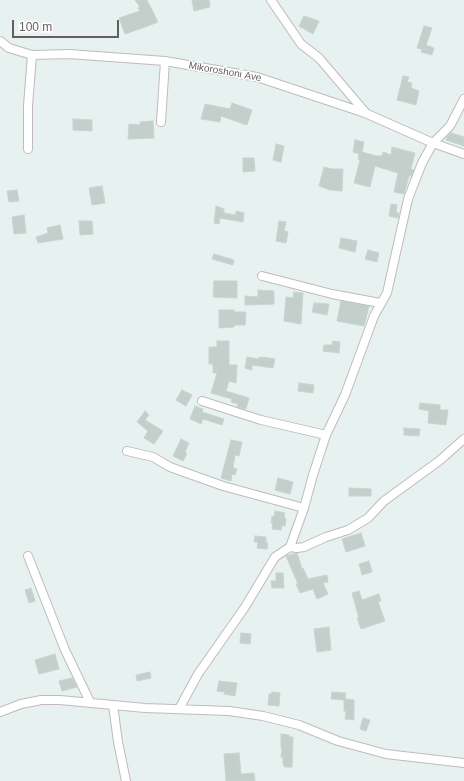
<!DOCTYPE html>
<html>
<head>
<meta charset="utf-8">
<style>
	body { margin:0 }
	#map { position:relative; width:464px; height:781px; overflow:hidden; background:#e6f1f0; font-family:Arial,sans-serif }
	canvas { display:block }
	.scale { position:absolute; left:12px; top:20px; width:107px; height:18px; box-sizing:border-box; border:2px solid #675d61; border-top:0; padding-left:5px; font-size:12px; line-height:14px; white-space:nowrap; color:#675d61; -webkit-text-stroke:3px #fff; paint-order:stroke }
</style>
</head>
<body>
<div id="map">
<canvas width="464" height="781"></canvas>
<div class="scale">100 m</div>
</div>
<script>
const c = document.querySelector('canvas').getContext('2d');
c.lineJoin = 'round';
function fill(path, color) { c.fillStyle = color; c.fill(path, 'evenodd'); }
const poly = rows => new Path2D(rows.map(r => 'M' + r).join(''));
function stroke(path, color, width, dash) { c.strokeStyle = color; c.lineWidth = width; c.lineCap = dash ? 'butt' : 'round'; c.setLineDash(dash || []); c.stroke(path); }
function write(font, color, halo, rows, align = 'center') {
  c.font = font + ' Arial,sans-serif'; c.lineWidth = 3; c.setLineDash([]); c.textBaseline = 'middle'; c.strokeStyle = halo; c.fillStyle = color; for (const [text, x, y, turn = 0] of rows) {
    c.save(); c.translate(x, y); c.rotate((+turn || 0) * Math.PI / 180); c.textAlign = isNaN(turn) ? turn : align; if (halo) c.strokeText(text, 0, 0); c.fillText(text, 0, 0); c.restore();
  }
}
const building = poly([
	[135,0,147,0,158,22,148,26,125,34,119,18,140,11,138,8,140,7,135,0],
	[192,0,209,0,210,7,194,11,192,0],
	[304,16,319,21,313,34,299,26,304,16],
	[424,26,432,28,426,45,434,48,432,55,421,52,422,49,417,48,424,26],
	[403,76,409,77,407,82,412,83,411,88,419,91,416,105,397,100,403,76],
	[232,103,252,110,247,125,221,116,220,122,201,119,205,104,230,109,232,103],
	[73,119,92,120,92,131,73,130,73,119],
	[153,121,154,138,128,139,129,124,140,125,140,122,153,121],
	[451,133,464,137,464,146,446,140,447,137,451,133],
	[355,140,364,142,362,152,377,156,382,156,383,152,391,155,392,147,415,153,411,169,414,170,411,176,409,176,404,194,394,192,398,173,375,166,370,187,354,183,360,160,358,159,359,154,353,152,355,140],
	[276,144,284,146,281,162,273,160,276,144],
	[243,158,254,158,255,171,243,172,243,158],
	[324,167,332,169,343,169,342,191,330,190,319,186,324,167],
	[102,186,105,203,92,205,89,188,102,186],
	[17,190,19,201,9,202,7,191,17,190],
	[391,204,397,205,396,212,399,213,398,218,389,216,391,204],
	[216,206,224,209,224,213,236,215,236,211,244,213,243,222,220,218,219,224,214,223,216,206],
	[24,215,26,233,14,234,12,217,24,215],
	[79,221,92,221,93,234,80,235,79,221],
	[279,221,286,222,284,231,288,232,286,243,276,241,279,221],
	[60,225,63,239,38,243,36,237,48,233,47,228,60,225],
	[341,238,357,241,355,252,339,248,341,238],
	[368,250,379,253,377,262,365,259,368,250],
	[214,254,234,260,233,265,212,259,214,254],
	[214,281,237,281,237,298,213,297,214,281],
	[258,290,274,291,274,304,245,305,245,296,258,297,258,290],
	[294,292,303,293,301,324,284,321,286,297,293,298,294,292],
	[341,301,369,306,364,326,337,321,341,301],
	[314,303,329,304,327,315,312,312,314,303],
	[219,310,234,310,234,312,246,312,245,325,234,325,234,327,219,328,219,310],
	[217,341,229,341,229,365,237,365,236,383,229,381,226,391,249,398,246,409,237,407,238,404,231,402,232,399,211,393,217,373,213,373,213,364,209,364,209,347,217,347,217,341],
	[333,341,340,342,339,353,323,351,324,345,332,345,333,341],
	[247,357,259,359,259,357,263,358,263,357,275,359,273,368,252,365,252,370,245,368,247,357],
	[299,383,314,385,313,393,298,391,299,383],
	[182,390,192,395,186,406,176,400,182,390],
	[420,403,440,405,440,410,448,410,446,425,428,423,429,411,419,409,420,403],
	[195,406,203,409,202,412,224,419,222,425,203,419,201,424,190,419,195,406],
	[145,411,149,415,145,420,163,431,154,444,144,438,148,431,137,422,145,411],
	[404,428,420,429,419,436,404,435,404,428],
	[181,439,189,443,185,452,187,454,183,461,173,456,181,439],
	[231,440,242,442,239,456,235,455,233,468,237,469,235,475,232,474,231,481,221,478,231,440],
	[278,478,293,482,290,494,275,490,278,478],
	[349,488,371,489,371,496,349,496,349,488],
	[275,511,285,513,284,518,286,519,285,526,282,525,281,530,272,529,273,523,271,523,272,516,274,517,275,511],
	[361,533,365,546,346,552,342,539,361,533],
	[255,536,266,537,266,543,268,543,267,549,257,548,258,542,254,542,255,536],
	[297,553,302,569,303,568,308,579,327,575,328,582,323,583,328,594,317,599,313,589,300,593,296,584,298,584,286,556,297,553],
	[369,561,372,572,362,575,359,564,369,561],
	[276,573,283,573,284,588,272,588,271,581,276,581,276,573],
	[31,588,35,601,29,603,25,590,31,588],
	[359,591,362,600,379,594,381,601,378,602,385,621,361,629,357,618,359,618,352,593,359,591],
	[329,627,331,650,317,652,314,629,329,627],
	[241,633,251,634,250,644,240,643,241,633],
	[55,654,59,669,39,674,35,660,55,654],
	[150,672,151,678,137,681,136,675,150,672],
	[72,678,77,687,62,691,59,681,72,678],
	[219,681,237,683,235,696,224,694,225,692,217,691,219,681],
	[272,692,280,693,279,706,268,705,269,694,271,694,272,692],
	[332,692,346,693,345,699,354,700,354,720,345,719,346,711,344,711,344,700,331,699,332,692],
	[363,718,370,720,366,731,360,729,363,718],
	[281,734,289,735,289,737,293,737,292,767,284,767,284,765,283,764,283,757,281,757,282,748,281,748,281,734],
	[239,753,241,774,254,773,255,781,226,781,224,754,239,753]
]);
const minor = poly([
	[271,0,301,44,319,58,365,112],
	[0,41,9,48,32,55,69,54,165,61,257,77,365,113,433,143,464,154],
	[161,122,165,61],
	[28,149,28,106,32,55],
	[262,276,332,294,380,303],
	[202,401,261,420,326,435],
	[127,451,153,457,170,467,223,486,304,508],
	[290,547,297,548,304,547,326,537,348,530,368,518,384,501,439,461,464,439],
	[28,556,65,650,90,702],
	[113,705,118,742,126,781],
	[179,709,198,674,245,607,275,557,290,547,304,508,313,475,326,435,345,395,374,316,387,293,408,199,422,163,433,143,450,126,464,99],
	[0,712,21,704,41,700,60,700,145,708,229,711,263,716,299,725,338,741,386,754,464,763]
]);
const streetNames = [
	["Mikoroshoni Ave",225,72,10]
];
fill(building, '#c4cfcc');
stroke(building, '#c3d6d2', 1);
stroke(minor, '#c2babd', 10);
stroke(minor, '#fff', 8);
write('10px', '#675d61', '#fff', streetNames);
</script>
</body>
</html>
